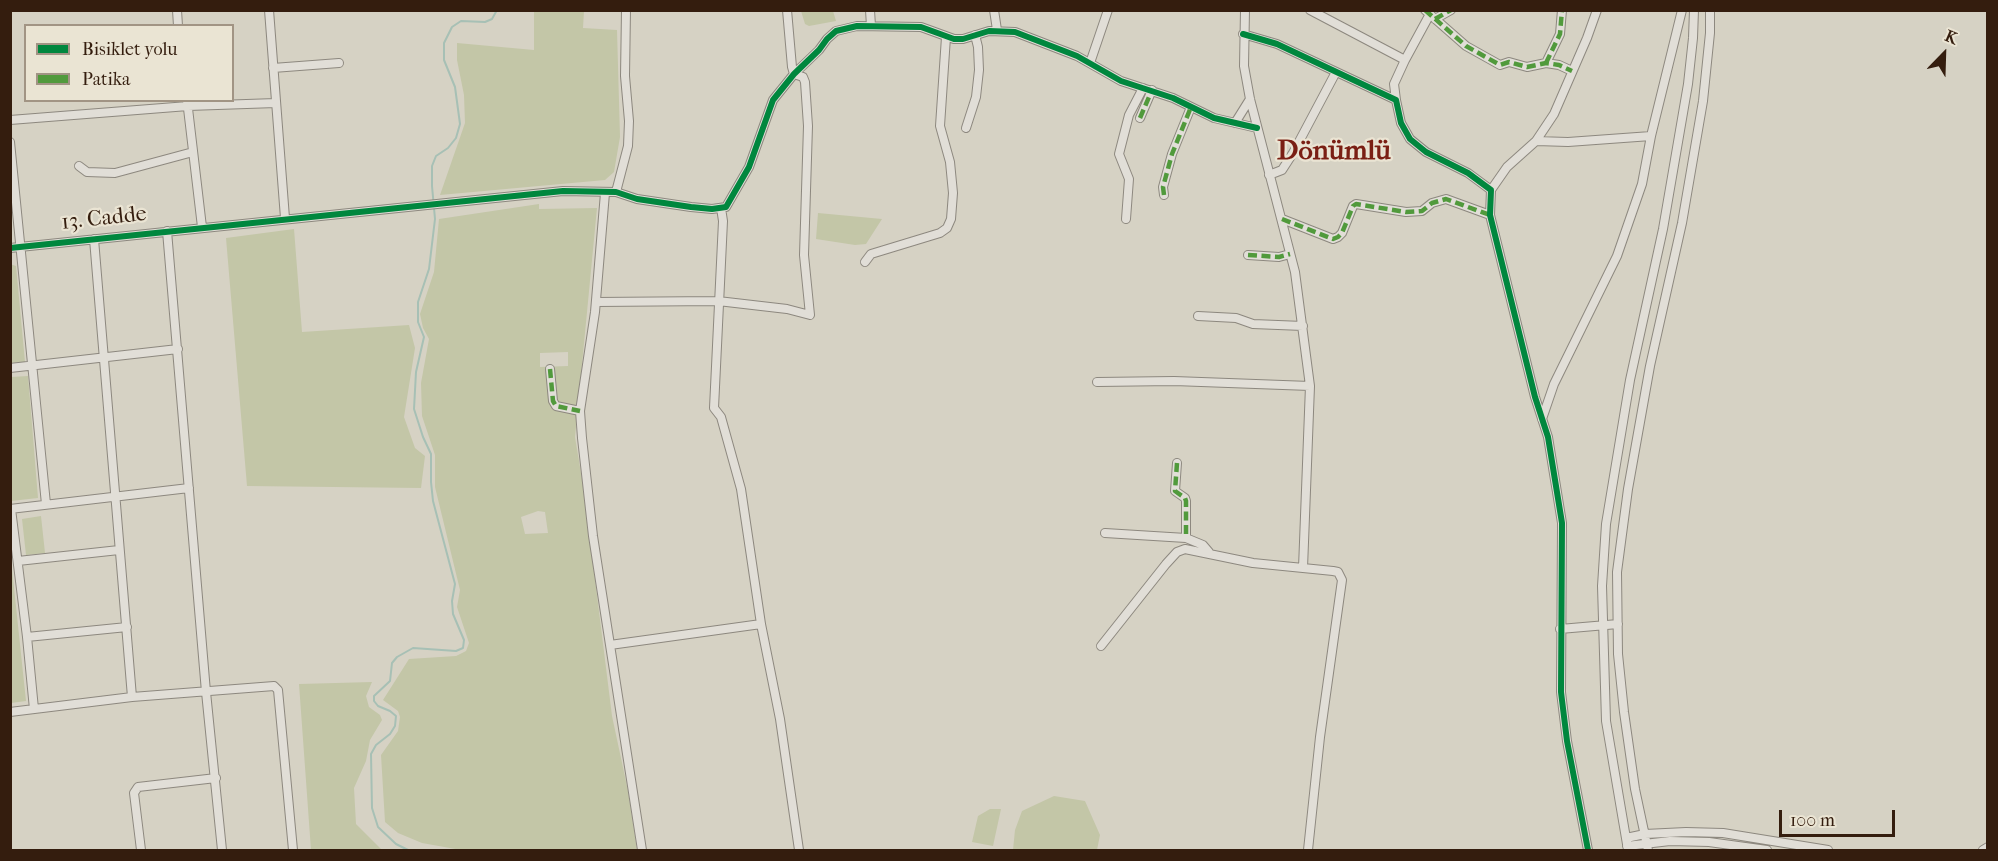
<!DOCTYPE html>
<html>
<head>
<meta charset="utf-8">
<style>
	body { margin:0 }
	#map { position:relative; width:1998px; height:861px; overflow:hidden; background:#d6d2c4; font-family:"IM FELL French Canon",serif }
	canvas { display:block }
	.frame { position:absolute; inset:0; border:12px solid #341d0e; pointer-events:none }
	.legend { position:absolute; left:24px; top:24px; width:210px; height:78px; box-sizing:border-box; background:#eae4d3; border:2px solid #a19484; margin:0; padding:8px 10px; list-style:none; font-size:18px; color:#341d0e }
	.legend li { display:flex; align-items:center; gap:12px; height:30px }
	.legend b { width:30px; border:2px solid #a19484 }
	.north { position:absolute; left:1914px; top:24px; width:60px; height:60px; -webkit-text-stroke:4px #eae4d3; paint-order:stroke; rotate:23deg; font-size:16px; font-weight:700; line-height:24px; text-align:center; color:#341d0e }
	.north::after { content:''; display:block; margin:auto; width:21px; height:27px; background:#341d0e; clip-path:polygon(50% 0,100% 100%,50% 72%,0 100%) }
	.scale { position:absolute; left:1779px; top:810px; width:116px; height:27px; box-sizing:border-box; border:3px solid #341d0e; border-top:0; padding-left:8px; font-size:18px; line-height:21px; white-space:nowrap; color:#341d0e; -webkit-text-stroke:4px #eae4d3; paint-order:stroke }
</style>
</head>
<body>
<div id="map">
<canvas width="1998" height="861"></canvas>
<div class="frame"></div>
<ul class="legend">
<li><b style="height:8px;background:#00873e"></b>Bisiklet yolu</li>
<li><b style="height:8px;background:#519a3c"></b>Patika</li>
</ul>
<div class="north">K</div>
<div class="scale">100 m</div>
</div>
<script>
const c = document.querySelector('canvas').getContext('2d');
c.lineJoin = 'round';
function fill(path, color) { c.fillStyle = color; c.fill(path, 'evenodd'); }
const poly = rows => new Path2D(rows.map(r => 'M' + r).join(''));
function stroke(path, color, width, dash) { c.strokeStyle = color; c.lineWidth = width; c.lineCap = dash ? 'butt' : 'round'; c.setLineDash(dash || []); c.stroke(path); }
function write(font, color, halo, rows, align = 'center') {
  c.font = font + ' "IM FELL French Canon",serif'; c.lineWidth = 4.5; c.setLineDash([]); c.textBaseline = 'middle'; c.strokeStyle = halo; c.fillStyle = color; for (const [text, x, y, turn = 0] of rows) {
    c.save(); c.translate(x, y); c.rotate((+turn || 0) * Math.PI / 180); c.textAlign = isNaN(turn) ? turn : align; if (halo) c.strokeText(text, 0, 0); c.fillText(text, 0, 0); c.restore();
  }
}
const green = poly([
	[534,11,584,11,583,28,617,30,620,137,614,172,605,180,440,195,465,123,464,95,457,60,457,43,534,50],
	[801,11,833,11,836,21,809,26,805,24],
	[539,204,539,209,597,208,575,437,584,491,612,716,628,791,637,850,461,850,422,843,398,833,385,822,381,755,398,731,400,717,398,711,383,700,409,659,456,656,466,651,469,643,457,607,460,590,435,487,435,455,422,416,421,383,429,339,423,328,420,314,434,272,439,219],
	[568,352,568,366,540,367,540,353],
	[538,511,545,512,548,533,525,534,521,517],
	[818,213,882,219,866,244,855,245,816,239],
	[294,229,302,332,409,325,415,348,404,417,415,448,425,456,421,488,247,486,226,238],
	[10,264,16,266,25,362,11,363],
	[28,376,38,498,11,501,11,377],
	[41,516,45,553,26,555,22,519],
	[10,550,26,701,11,703,10,703],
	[372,682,366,696,369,707,380,715,382,720,370,740,366,761,354,788,356,824,382,850,311,850,299,684],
	[1054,796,1085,801,1100,835,1097,850,1013,850,1015,830,1022,811],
	[990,809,1001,809,993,846,972,842,978,816]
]);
const stream = poly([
	[408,850,396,844,378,827,372,808,371,754,376,745,390,734,395,726,396,716,390,711,378,706,374,701,374,696,390,681,392,663,397,657,413,648,456,651,463,648,464,640,453,614,452,601,455,584,433,501,431,482,431,454,423,437,414,409,416,372,424,337,418,322,418,302,429,269,435,219,432,186,432,166,436,156,448,148,456,138,460,124,455,87,444,60,444,43,452,27,461,21,485,22,492,19,497,10]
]);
const minor = poly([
	[177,10,178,26],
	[269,10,285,218],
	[870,10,871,26],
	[994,10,997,30],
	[1245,10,1244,66,1250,99,1295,272,1310,386,1303,568,1333,571,1338,572,1342,580,1320,737,1308,850],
	[1310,10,1405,60],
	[1425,10,1466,46,1500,65,1509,62,1527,67,1546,63,1559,65,1572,71],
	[1435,19,1451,10],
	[1243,34,1277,44,1396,100,1401,123,1410,139,1426,152,1468,173,1491,190,1490,215,1535,397,1548,437,1562,523,1561,692,1567,741,1588,850],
	[1090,63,1108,10],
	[1546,63,1560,34,1562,10],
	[273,68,339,63],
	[187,100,202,227],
	[1396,100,1394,84,1405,60,1430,14],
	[1140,118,1152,90],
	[10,120,188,106,276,103],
	[1235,123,1250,99],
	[966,128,976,97,979,70,978,47,975,35],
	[1536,141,1554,114,1587,38,1597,10],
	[10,142,46,504],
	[79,166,87,172,115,173,193,152],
	[1269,175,1282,170,1293,153,1336,72],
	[1491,190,1507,167,1536,141,1568,142,1651,136],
	[616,192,628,146,629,121,625,76,626,10],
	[605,193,595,312,580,411,582,438,593,536,642,850],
	[1164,195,1163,187,1172,154,1191,107],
	[721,208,723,221,714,408,721,417,741,489,761,624,780,719,799,850],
	[1126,219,1129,179,1119,154,1129,115,1143,88],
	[1282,219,1333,239,1338,237,1342,233,1353,206,1356,204,1406,212,1422,211,1432,203,1446,199,1490,215],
	[167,231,206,692,222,850],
	[94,239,132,697],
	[10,248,563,191,616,192,637,199,691,207,712,209,726,207,749,167,773,100,794,74,819,50,827,39,836,31,857,26,921,27,954,39,963,39,989,31,1015,32,1077,56,1121,81,1173,98,1214,118,1257,128],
	[1248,255,1279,257,1290,254],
	[865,262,871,254,940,233,947,228,951,219,953,193,950,162,940,126,946,37],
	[596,302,718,301,787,309,810,315,804,255,808,126,805,82,803,77,794,74,792,67,787,10],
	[1198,316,1236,318,1253,324,1303,326],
	[10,368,178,349],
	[550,369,553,401,556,406,580,411],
	[1097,382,1174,381,1310,386],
	[1542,419,1554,384,1617,256,1642,184,1651,136,1682,10],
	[1177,463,1175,491,1185,498,1186,501,1186,538],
	[10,509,189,488],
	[11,509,27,637,34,709],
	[1105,533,1186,538,1203,545,1209,552],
	[18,561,119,550],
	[1560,629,1618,624],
	[27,637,127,627],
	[610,645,761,624],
	[1101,646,1166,564,1177,552,1185,549,1253,563,1303,568],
	[10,712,132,697,274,686,278,690,293,850],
	[1626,838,1645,834,1686,832,1723,833,1828,850],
	[1627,846,1670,841,1709,842,1767,850],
	[141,850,134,793,138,787,216,778],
	[1628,850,1606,721,1602,586,1606,524,1630,380,1663,229,1688,84,1693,38,1694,10],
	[1648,850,1635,789,1624,712,1618,654,1617,572,1628,489,1650,366,1682,223,1703,101,1710,33,1710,10],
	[1983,850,1988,847]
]);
const quiet = poly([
	[1425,10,1466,46,1500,65,1509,62,1527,67,1546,63,1559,65,1572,71],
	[1435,19,1451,10],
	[1546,63,1560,34,1562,10],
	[1140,118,1152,90],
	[1164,195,1163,187,1172,154,1191,107],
	[1282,219,1333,239,1338,237,1342,233,1353,206,1356,204,1406,212,1422,211,1432,203,1446,199,1490,215],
	[1248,255,1279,257,1290,254],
	[550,369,553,401,556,406,580,411],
	[1177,463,1175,491,1185,498,1186,501,1186,538]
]);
const cycleway = poly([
	[1243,34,1277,44,1396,100,1401,123,1410,139,1426,152,1468,173,1491,190,1490,215,1535,397,1548,437,1562,523,1561,692,1567,741,1588,850],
	[10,248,563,191,616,192,637,199,691,207,712,209,726,207,749,167,773,100,794,74,819,50,827,39,836,31,857,26,921,27,954,39,963,39,989,31,1015,32,1077,56,1121,81,1173,98,1214,118,1257,128]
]);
const streetNames = [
	["13. Cadde",104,219,-6]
];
const districtNames = [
	["Dönümlü",1334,152]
];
fill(green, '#c3c6a7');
stroke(stream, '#a7c0b5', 2);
stroke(minor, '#8d887f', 10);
stroke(minor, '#e1ded7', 8);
stroke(quiet, '#519a3c', 4.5, [9, 4.5]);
stroke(cycleway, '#00873e', 6);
write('22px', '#341d0e', '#eae4d3', streetNames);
write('bold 28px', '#7a1f14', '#eae4d3', districtNames);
</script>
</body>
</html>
